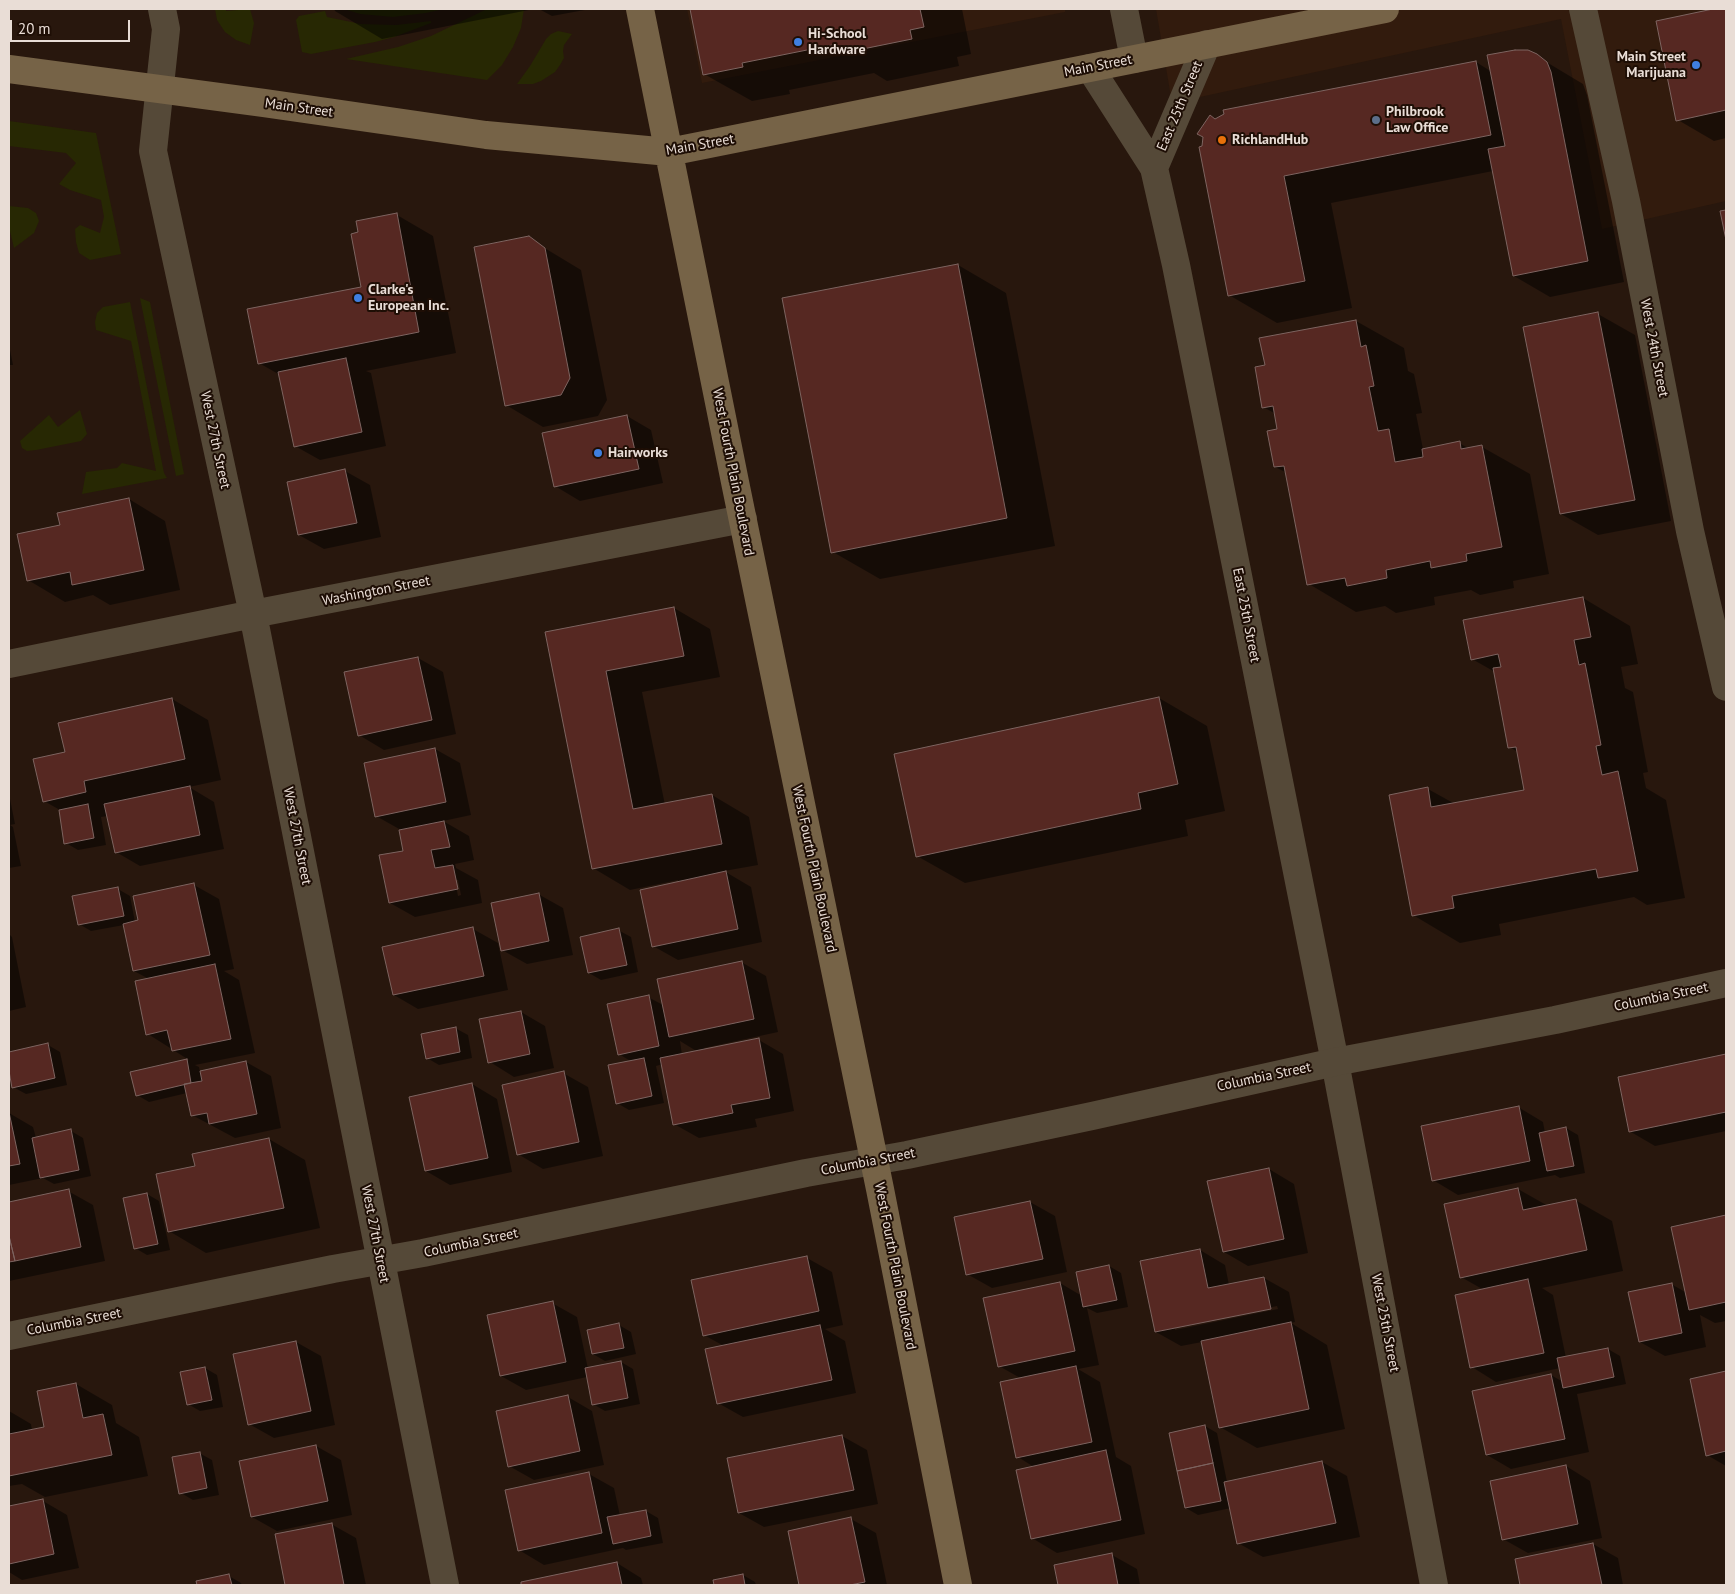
<!DOCTYPE html>
<html>
<head>
<meta charset="utf-8">
<style>
	body { margin:0 }
	#map { position:relative; width:1735px; height:1594px; overflow:hidden; background:#28170d; font-family:"PT Sans",sans-serif }
	canvas { display:block }
	.frame { position:absolute; inset:0; border:10px solid #e9ddd6; pointer-events:none }
	.scale { position:absolute; left:10px; top:20px; width:120px; height:22px; box-sizing:border-box; border:2px solid #e9ddd6; border-top:0; padding-left:6px; font-size:15px; line-height:18px; white-space:nowrap; color:#e9ddd6; -webkit-text-stroke:4px #1e0e05; paint-order:stroke }
</style>
</head>
<body>
<div id="map">
<canvas width="1735" height="1594"></canvas>
<div class="frame"></div>
<div class="scale">20 m</div>
</div>
<script>
const c = document.querySelector('canvas').getContext('2d');
c.lineJoin = 'round';
function fill(path, color) { c.fillStyle = color; c.fill(path, 'evenodd'); }
const poly = rows => new Path2D(rows.map(r => 'M' + r).join(''));
function stroke(path, color, width, dash) { c.strokeStyle = color; c.lineWidth = width; c.lineCap = dash ? 'butt' : 'round'; c.setLineDash(dash || []); c.stroke(path); }
function write(font, color, halo, rows, align = 'center') {
  c.font = font + ' "PT Sans",sans-serif'; c.lineWidth = 4; c.setLineDash([]); c.textBaseline = 'middle'; c.strokeStyle = halo; c.fillStyle = color; for (const [text, x, y, turn = 0] of rows) {
    c.save(); c.translate(x, y); c.rotate((+turn || 0) * Math.PI / 180); c.textAlign = isNaN(turn) ? turn : align; if (halo) c.strokeText(text, 0, 0); c.fillText(text, 0, 0); c.restore();
  }
}
const built = poly([
	[687,9,1065,9,1065,12,702,83],
	[1156,9,1726,9,1726,201,1602,229,1561,19,1172,103]
]);
const green = poly([
	[215,9,226,9,226,11,250,9,254,23,250,45,236,40,225,32,217,20],
	[344,9,444,9,426,13,393,17,360,14],
	[487,9,524,9,521,28,513,47,502,65,487,80,346,59,398,47,431,36],
	[325,11,327,17,361,24,396,25,431,21,431,23,394,37,375,42,311,54,302,52,296,20,299,16],
	[558,31,572,34,564,45,563,51,564,58,560,65,555,72,541,81,533,84,517,84,530,66,546,39,551,34],
	[9,121,96,133,121,254,90,260,79,253,76,242,75,229,80,225,100,233,104,217,101,200,70,190,59,184,76,163,66,153,9,146],
	[9,206,28,208,36,213,39,221,34,233,14,248,9,227],
	[140,298,150,302,184,474,176,476],
	[130,302,164,473,167,478,82,494,86,472,117,468,122,463,156,471,131,341,96,330,95,322,97,313,103,307],
	[80,410,87,434,81,441,36,450,27,451,22,448,20,441,49,415,58,427]
]);
const shadow = poly([
	[334,9,534,9,382,39,335,11],
	[539,9,590,9,552,16],
	[692,9,962,9,971,54,957,57,959,66,887,81,874,73,789,90,790,94,752,101,704,74],
	[1719,9,1726,9,1726,138,1714,141,1678,120,1657,22],
	[1528,51,1583,84,1587,95,1624,282,1550,297,1514,276,1493,171,1331,203,1352,308,1277,323,1229,295,1203,147,1215,120,1476,62,1492,72],
	[397,215,433,236,456,353,366,371,371,373,386,446,320,460,295,446,280,375,259,363,362,288],
	[528,238,581,270,607,400,598,416,543,427,506,405],
	[958,265,1006,293,1055,546,880,579,833,552],
	[1598,314,1635,335,1671,521,1598,535,1561,514],
	[1356,321,1404,348,1408,371,1414,374,1422,413,1416,414,1423,449,1459,443,1470,449,1482,447,1530,474,1549,574,1513,581,1514,588,1480,595,1471,590,1434,597,1435,605,1396,613,1385,606,1356,612,1309,584,1287,473,1275,467,1278,430,1276,414,1263,407,1266,366],
	[9,345,13,365,9,365],
	[627,416,651,430,663,483,580,501,555,486],
	[345,471,370,485,381,537,324,549,299,535],
	[129,499,165,521,180,590,110,605,93,595,65,602,28,580,61,526],
	[1583,598,1630,626,1638,664,1621,667,1625,688,1633,692,1648,772,1643,773,1646,788,1666,800,1685,898,1647,905,1634,897,1499,924,1501,935,1460,943,1413,915,1428,789,1455,804,1525,791,1519,753,1510,747,1495,672,1472,659],
	[674,608,710,629,720,677,642,692,665,805,712,795,749,817,758,865,724,871,751,887,762,942,678,960,653,946,679,882,678,880,630,890,593,868,547,633],
	[418,658,443,672,456,734,384,750,359,735],
	[1159,698,1207,726,1225,811,1185,820,1188,836,965,883,917,856],
	[172,699,208,720,221,780,189,787,214,802,224,849,140,866,116,852,108,816,101,817,106,845,78,850,66,843,60,810,44,801,66,753],
	[435,749,460,763,471,815,443,821,469,836,474,860,455,864,456,868,478,880,482,903,415,917,390,903,405,852,401,830,376,816],
	[455,880,458,880,461,895,458,896],
	[9,794,15,824,10,825,13,827,21,866,9,868],
	[194,885,219,899,234,969,224,971,239,980,255,1053,195,1065,199,1067,200,1073,246,1062,271,1076,281,1128,235,1138,192,1115,187,1093,149,1102,137,1095,131,1073,189,1060,148,1034,149,979,134,971,124,925,91,931,79,924,118,889,130,896,135,922],
	[538,894,563,908,573,955,527,964,502,950],
	[473,929,498,943,508,990,418,1009,394,995],
	[618,930,631,937,638,972,601,980,589,973],
	[9,934,12,937,26,1007,9,1011],
	[741,962,766,976,778,1032,704,1048,705,1050,759,1040,783,1054,794,1111,755,1119,757,1127,699,1138,674,1124,663,1064,656,1066,664,1103,629,1110,617,1103,632,1062,619,1054,648,997,663,1005],
	[680,1041,698,1052,682,1055],
	[521,1012,545,1026,554,1068,514,1077,490,1062],
	[455,1028,468,1035,472,1058,439,1065,427,1058],
	[48,1045,60,1052,67,1085,26,1094,13,1087,9,1065,9,1053],
	[1726,1056,1726,1131,1655,1146,1631,1132,1619,1078],
	[563,1073,588,1087,603,1156,543,1169,518,1154],
	[472,1084,497,1099,512,1172,450,1185,426,1171],
	[1518,1107,1543,1122,1545,1133,1566,1128,1578,1135,1585,1173,1560,1178,1555,1175,1458,1195,1433,1180],
	[9,1113,33,1127,36,1138,71,1131,83,1138,91,1176,54,1184,43,1178,9,1185],
	[269,1139,305,1160,320,1228,206,1253,169,1231,196,1167],
	[1269,1169,1294,1184,1308,1253,1248,1266,1224,1252],
	[1518,1189,1548,1206,1575,1200,1612,1221,1623,1271,1542,1288,1553,1295,1566,1358,1608,1349,1620,1356,1626,1384,1577,1394,1589,1452,1511,1469,1487,1455,1551,1375,1563,1382,1560,1368,1496,1382,1472,1367,1484,1290,1461,1277],
	[68,1191,93,1205,105,1261,9,1281,9,1203],
	[147,1194,159,1201,170,1250,147,1255,135,1248],
	[1030,1202,1055,1216,1067,1272,992,1288,967,1274],
	[1726,1217,1726,1321,1715,1323,1700,1315,1706,1347,1665,1356,1640,1342,1671,1284,1687,1293,1673,1228],
	[1200,1250,1225,1265,1229,1285,1264,1278,1289,1292,1295,1322,1291,1323,1327,1345,1345,1429,1257,1448,1220,1427,1202,1342,1181,1346,1156,1332],
	[1277,1306,1278,1309,1175,1330,1175,1327],
	[807,1258,832,1272,843,1325,825,1329,845,1341,856,1393,743,1417,718,1403,724,1346,704,1335],
	[1109,1266,1121,1273,1128,1307,1097,1313,1087,1308,1099,1365,1078,1369,1100,1382,1116,1457,1131,1466,1145,1534,1057,1553,1032,1538,1034,1467,1018,1457,1022,1379,999,1366,1060,1283,1082,1296],
	[552,1303,577,1317,588,1369,621,1362,633,1369,640,1404,605,1411,593,1404,587,1377,526,1390,501,1376],
	[619,1325,631,1332,636,1354,605,1361,593,1354],
	[296,1342,321,1356,335,1425,274,1438,249,1424],
	[205,1368,217,1375,223,1407,200,1411,188,1404],
	[1726,1372,1726,1466,1707,1455,1691,1380],
	[76,1384,112,1405,116,1423,139,1437,148,1476,45,1497,22,1484,9,1486,9,1411,31,1424,32,1431,46,1428],
	[568,1397,592,1411,604,1465,534,1480,509,1466],
	[1205,1426,1217,1433,1227,1482,1322,1462,1347,1476,1360,1537,1263,1557,1238,1543,1231,1508,1198,1515,1186,1508],
	[842,1436,867,1450,878,1504,764,1527,739,1513],
	[316,1446,341,1460,352,1515,277,1531,252,1517],
	[199,1453,212,1460,219,1495,193,1500,181,1493],
	[1566,1466,1590,1481,1602,1538,1528,1553,1503,1539],
	[589,1474,614,1488,620,1516,646,1511,658,1518,663,1543,626,1550,623,1548,544,1565,519,1550],
	[43,1501,67,1515,79,1568,22,1580,9,1572,9,1508],
	[851,1519,876,1533,887,1585,800,1585,789,1532],
	[331,1524,356,1538,366,1585,286,1585,276,1535],
	[1593,1544,1618,1558,1623,1585,1521,1585,1516,1560],
	[1112,1555,1137,1569,1140,1585,1059,1585,1056,1566],
	[617,1563,641,1578,643,1585,523,1585,522,1583],
	[743,1575,755,1582,756,1585,715,1585,715,1581],
	[229,1576,241,1583,242,1585,198,1585,198,1582]
]);
const building = poly([
	[690,9,920,9,924,27,910,30,912,39,838,54,837,44,742,63,743,67,703,75,690,9],
	[1713,9,1726,9,1726,110,1676,121,1656,21,1713,9],
	[1515,50,1528,50,1537,54,1547,62,1551,72,1588,261,1513,276,1488,149,1505,146,1487,55,1515,50],
	[1476,61,1491,135,1284,176,1305,281,1228,296,1199,147,1202,146,1203,137,1197,134,1210,115,1215,119,1224,114,1223,110,1476,61],
	[1726,210,1726,240,1720,211,1726,210],
	[397,213,419,332,258,364,247,309,361,287,351,234,358,232,356,221,397,213],
	[529,236,545,248,570,378,561,395,505,406,474,247,529,236],
	[958,264,1007,518,831,553,782,298,958,264],
	[1598,312,1635,500,1560,514,1523,327,1598,312],
	[1356,320,1361,347,1366,345,1374,386,1369,387,1378,431,1389,429,1395,462,1423,457,1422,449,1460,441,1461,449,1482,445,1502,547,1466,554,1467,561,1431,568,1430,561,1386,570,1387,578,1347,586,1345,578,1307,585,1284,466,1274,467,1267,431,1277,429,1273,406,1262,408,1255,367,1265,365,1259,338,1356,320],
	[346,358,362,432,294,447,278,372,346,358],
	[627,415,639,469,554,487,542,433,627,415],
	[345,469,357,523,298,535,287,482,345,469],
	[129,498,144,570,72,585,70,572,27,581,17,534,60,525,57,513,129,498],
	[1583,597,1591,637,1574,640,1579,665,1585,663,1601,745,1596,746,1602,775,1618,771,1638,871,1598,878,1596,869,1452,896,1454,908,1412,916,1389,795,1428,787,1431,807,1524,790,1516,747,1508,748,1493,668,1501,667,1498,654,1471,660,1463,620,1583,597],
	[674,607,684,656,606,671,633,809,712,794,722,844,592,869,545,632,674,607],
	[418,657,432,720,358,736,344,672,418,657],
	[1159,697,1178,784,1138,793,1141,809,916,857,894,754,1159,697],
	[172,698,185,759,84,781,86,792,43,802,33,759,65,752,58,723,172,698],
	[435,748,446,802,375,817,364,763,435,748],
	[190,786,200,835,115,853,104,804,190,786],
	[88,804,94,838,64,844,59,810,88,804],
	[444,821,450,847,431,850,435,868,453,865,458,889,389,903,379,855,403,851,399,830,444,821],
	[726,871,738,929,652,947,640,890,726,871],
	[194,883,210,955,133,971,123,924,138,920,133,896,194,883],
	[118,887,124,916,78,925,72,896,118,887],
	[539,893,549,941,501,951,491,903,539,893],
	[473,927,484,976,393,995,382,947,473,927],
	[619,928,627,965,588,973,580,937,619,928],
	[742,961,754,1019,669,1037,657,979,742,961],
	[215,964,231,1039,172,1051,167,1030,146,1035,135,981,215,964],
	[649,995,659,1046,618,1055,607,1004,649,995],
	[521,1011,530,1054,488,1063,479,1019,521,1011],
	[456,1027,460,1052,426,1059,421,1034,456,1027],
	[759,1038,770,1098,731,1105,733,1113,673,1125,660,1058,759,1038],
	[48,1043,55,1078,12,1088,9,1071,9,1052,48,1043],
	[1726,1054,1726,1112,1629,1132,1618,1077,1726,1054],
	[644,1058,652,1096,616,1104,608,1065,644,1058],
	[187,1059,191,1083,136,1096,130,1072,187,1059],
	[246,1061,257,1114,209,1124,207,1113,191,1116,184,1084,202,1081,200,1071,246,1061],
	[564,1071,579,1142,517,1155,502,1085,564,1071],
	[472,1083,488,1158,425,1171,409,1097,472,1083],
	[1519,1106,1530,1161,1432,1181,1421,1126,1519,1106],
	[9,1112,20,1164,9,1166,9,1112],
	[1566,1127,1574,1166,1547,1171,1539,1133,1566,1127],
	[71,1129,79,1170,40,1178,32,1138,71,1129],
	[269,1138,284,1208,168,1232,156,1174,195,1166,192,1154,269,1138],
	[1269,1168,1284,1239,1223,1252,1207,1181,1269,1168],
	[1518,1188,1523,1210,1576,1199,1587,1250,1460,1278,1444,1204,1518,1188],
	[69,1189,81,1247,15,1261,9,1236,9,1202,69,1189],
	[147,1193,158,1244,134,1249,123,1198,147,1193],
	[1030,1201,1043,1259,966,1275,954,1217,1030,1201],
	[1726,1215,1726,1302,1689,1310,1671,1227,1726,1215],
	[9,1236,15,1261,9,1262,9,1236],
	[1200,1249,1208,1288,1264,1277,1271,1309,1155,1332,1140,1261,1200,1249],
	[807,1256,819,1311,703,1336,691,1280,807,1256],
	[1109,1265,1117,1300,1083,1307,1076,1272,1109,1265],
	[1528,1279,1544,1353,1470,1368,1455,1295,1528,1279],
	[1060,1282,1075,1351,998,1367,983,1298,1060,1282],
	[1672,1283,1682,1333,1639,1342,1628,1292,1672,1283],
	[553,1301,566,1362,500,1376,487,1315,553,1301],
	[1291,1322,1309,1409,1219,1428,1201,1341,1291,1322],
	[619,1323,624,1348,592,1354,587,1330,619,1323],
	[820,1325,832,1380,717,1404,705,1349,820,1325],
	[296,1341,311,1411,248,1425,233,1354,296,1341],
	[1608,1348,1614,1377,1563,1388,1557,1358,1608,1348],
	[621,1361,628,1398,592,1405,585,1368,621,1361],
	[1076,1366,1092,1442,1016,1458,1000,1382,1076,1366],
	[205,1367,212,1400,187,1405,180,1372,205,1367],
	[1726,1371,1726,1451,1706,1456,1690,1379,1726,1371],
	[1551,1374,1565,1439,1486,1455,1472,1391,1551,1374],
	[76,1383,83,1418,103,1414,112,1455,9,1476,9,1434,44,1427,37,1391,76,1383],
	[568,1395,580,1451,508,1467,496,1411,568,1395],
	[1205,1425,1213,1463,1177,1471,1169,1433,1205,1425],
	[842,1435,854,1490,738,1513,727,1458,842,1435],
	[316,1445,328,1501,251,1517,239,1461,316,1445],
	[1106,1450,1121,1520,1031,1539,1016,1470,1106,1450],
	[200,1452,207,1488,179,1494,172,1457,200,1452],
	[1322,1461,1336,1523,1237,1544,1224,1482,1322,1461],
	[1213,1463,1221,1501,1185,1508,1177,1471,1213,1463],
	[1566,1465,1578,1524,1502,1540,1490,1481,1566,1465],
	[589,1472,602,1533,518,1551,505,1490,589,1472],
	[43,1499,54,1554,9,1564,9,1506,43,1499],
	[646,1510,651,1536,613,1544,607,1517,646,1510],
	[851,1517,865,1582,850,1585,799,1585,788,1531,851,1517],
	[332,1523,344,1585,285,1585,275,1534,332,1523],
	[1593,1543,1602,1585,1520,1585,1515,1559,1593,1543],
	[1112,1553,1118,1585,1058,1585,1054,1565,1112,1553],
	[617,1562,622,1585,521,1585,521,1582,617,1562],
	[229,1574,232,1585,197,1585,196,1581,229,1574],
	[743,1574,745,1585,714,1585,713,1580,743,1574]
]);
const minor = poly([
	[162,9,166,29,153,151,253,614,445,1585],
	[1124,9,1134,59],
	[1583,9,1626,201,1690,531,1726,687],
	[1090,68,1154,168,1176,265,1335,1062,1434,1585],
	[1154,168,1207,44],
	[9,664,253,614,743,519]
]);
const tertiary = poly([
	[9,1336,333,1269,423,1253,806,1173,907,1155,1092,1116,1335,1062,1555,1020,1726,983]
]);
const secondary = poly([
	[640,9,735,482,880,1189,958,1585],
	[9,69,264,103,486,135,669,152,1385,9]
]);
const markers = [
	[798,42,5,"#3f7fe0"],
	[1696,65,5,"#3f7fe0"],
	[1376,120,5,"#5c6f8a"],
	[1222,140,5,"#e8710a"],
	[358,298,5,"#3f7fe0"],
	[598,453,5,"#3f7fe0"]
];
const poiNames = [
	["Hi-School",808,34],
	["Hardware",808,50],
	["Main Street",1686,57,"right"],
	["Marijuana",1686,73,"right"],
	["Philbrook",1386,112],
	["Law Office",1386,128],
	["RichlandHub",1232,140],
	["Clarke's",368,290],
	["European Inc.",368,306],
	["Hairworks",608,453]
];
const streetNames = [
	["Main Street",1098,66,-11],
	["East 25th Street",1180,106,-67],
	["Main Street",299,108,8],
	["Main Street",700,145,-10],
	["West 24th Street",1654,348,79],
	["West 27th Street",215,440,78],
	["West Fourth Plain Boulevard",733,472,79],
	["Washington Street",376,591,-11],
	["East 25th Street",1246,615,79],
	["West 27th Street",297,836,79],
	["West Fourth Plain Boulevard",814,869,78],
	["Columbia Street",1661,997,-12],
	["Columbia Street",1264,1077,-12],
	["Columbia Street",868,1162,-11],
	["West 27th Street",375,1234,79],
	["Columbia Street",471,1243,-12],
	["West Fourth Plain Boulevard",895,1266,79],
	["Columbia Street",74,1322,-11],
	["West 25th Street",1385,1323,79]
];
fill(built, '#321b0d');
fill(green, '#272803');
fill(shadow, '#0007');
fill(building, '#562822');
stroke(building, '#7d6460', 1);
stroke(minor, '#554938', 28);
stroke(tertiary, '#554938', 28);
stroke(secondary, '#766347', 28);
for (const [x, y, r, color] of markers) { const dot = new Path2D(); dot.arc(x, y, r, 0, 2 * Math.PI); c.fillStyle = color; c.fill(dot); stroke(dot, '#1e0e05', 2); }
write('bold 14px', '#e9ddd6', '#1e0e05', poiNames, 'left');
write('14px', '#e9ddd6', '#1e0e05', streetNames);
</script>
</body>
</html>
